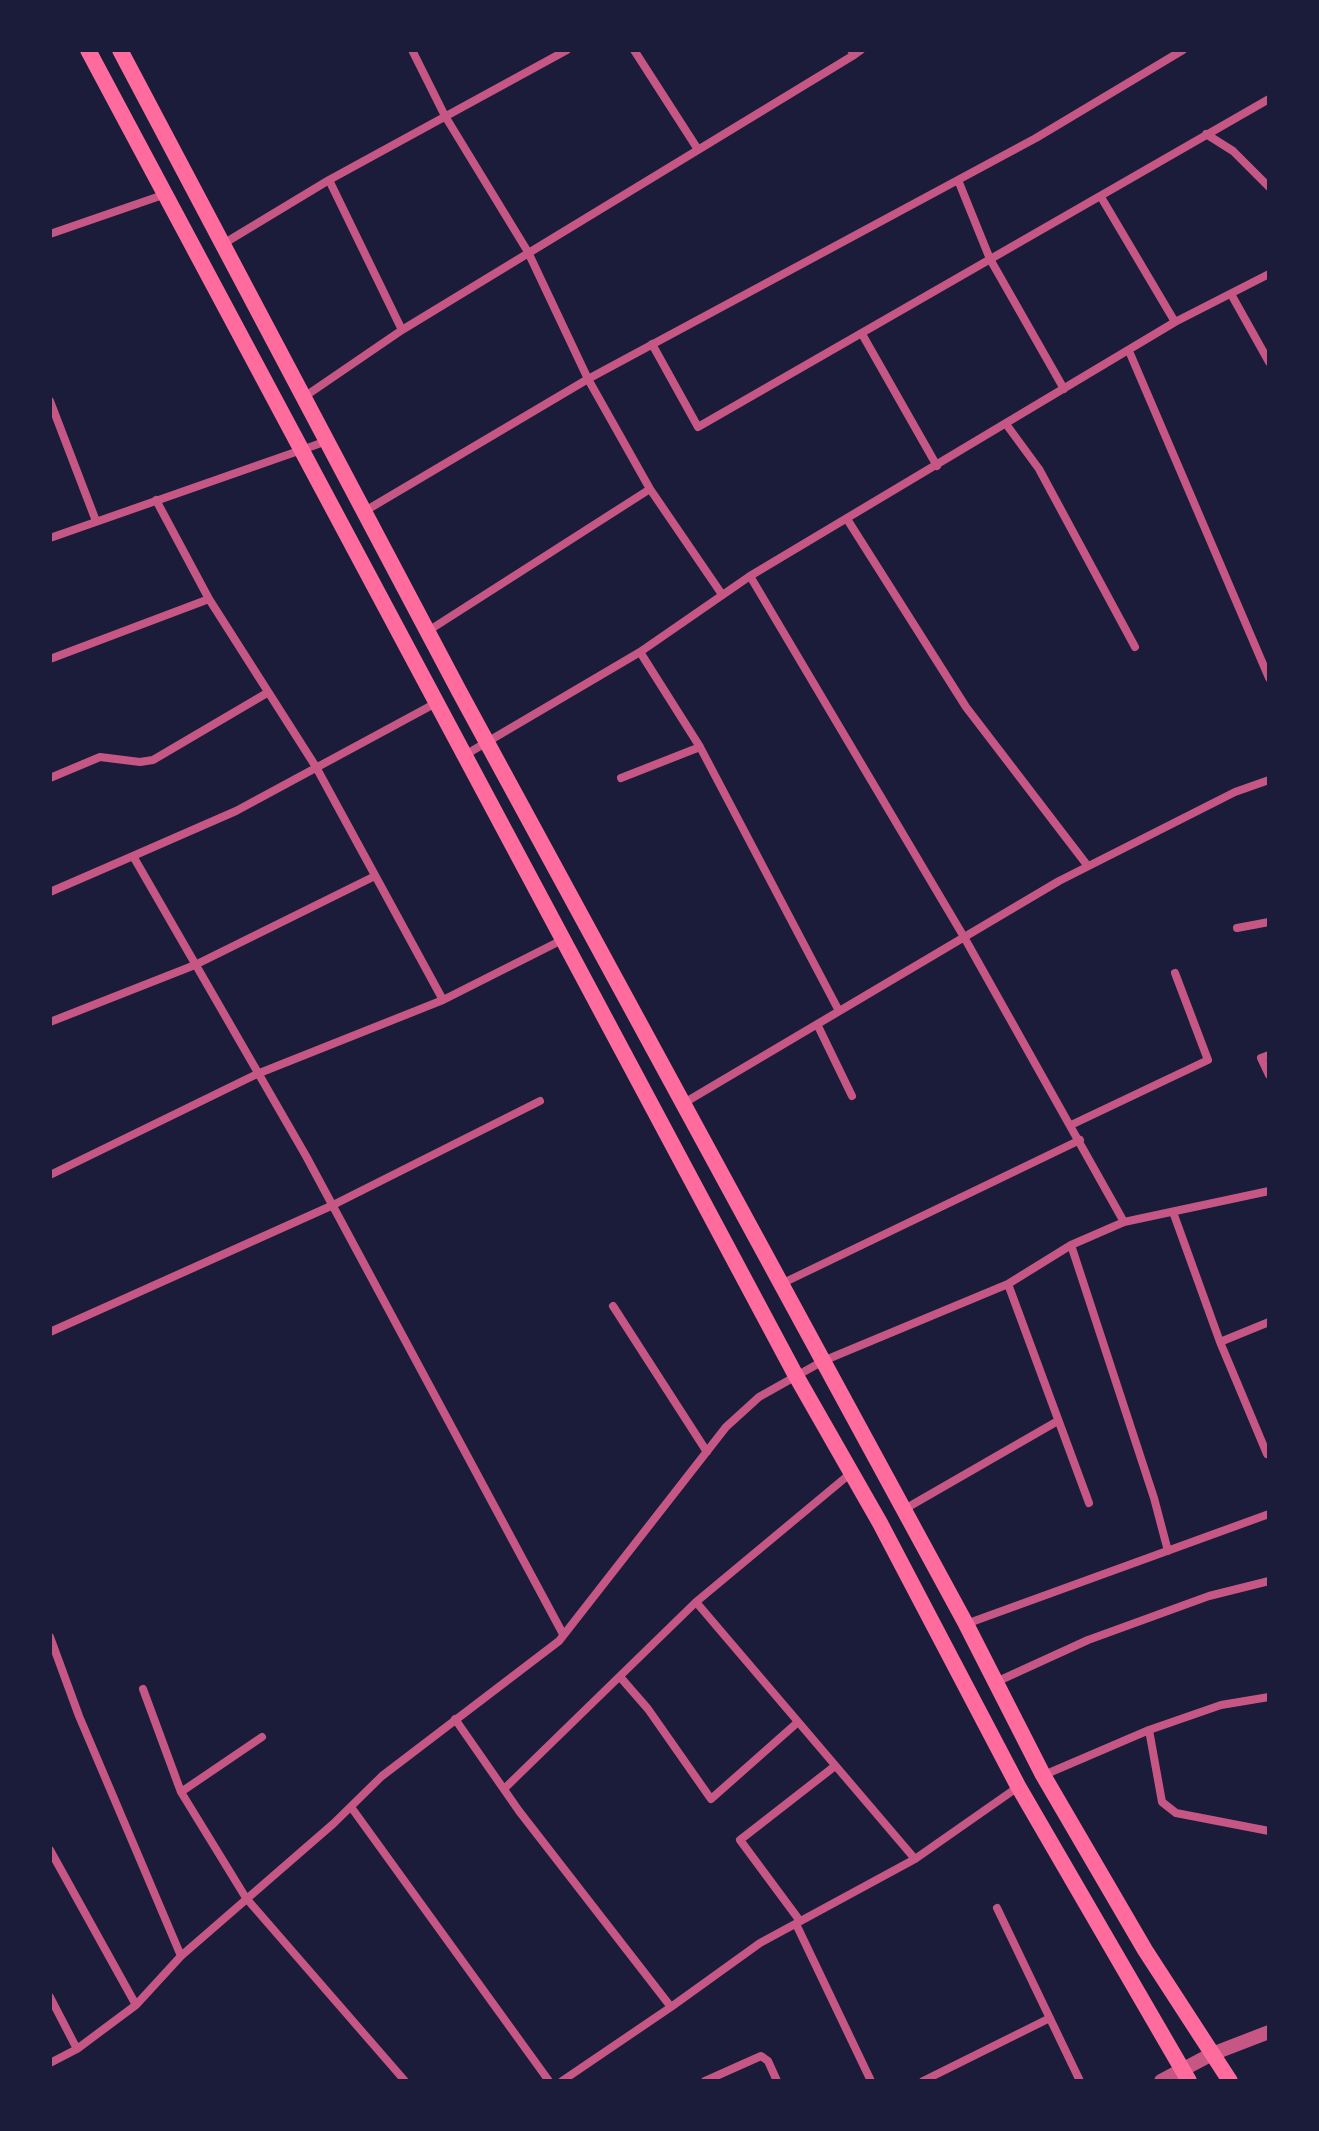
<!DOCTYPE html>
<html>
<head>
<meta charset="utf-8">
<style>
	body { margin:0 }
	#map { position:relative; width:1319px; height:2131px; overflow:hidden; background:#1b1b3a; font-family:Rubik,sans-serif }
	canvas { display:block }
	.frame { position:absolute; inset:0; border:52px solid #1b1b3a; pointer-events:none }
</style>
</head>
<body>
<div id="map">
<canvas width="1319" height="2131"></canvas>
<div class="frame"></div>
</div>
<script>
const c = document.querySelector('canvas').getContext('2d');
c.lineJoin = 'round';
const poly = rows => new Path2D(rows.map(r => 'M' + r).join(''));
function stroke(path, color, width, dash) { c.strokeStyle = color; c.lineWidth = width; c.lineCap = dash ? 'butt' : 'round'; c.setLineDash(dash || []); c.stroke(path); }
const minor = poly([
	[412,50,445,116,528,252,588,379,650,489,428,631],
	[634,50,697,148],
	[851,50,854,55,861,50],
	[1206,134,1233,151,1269,187],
	[329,180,402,330],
	[958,180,990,259,1064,389],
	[1101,197,1175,322],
	[50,234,163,195],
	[223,244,329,180,567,50],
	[1231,294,1269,362],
	[862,334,937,466],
	[652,344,698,427,1269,99],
	[1129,351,1269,678],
	[304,397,402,330,854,55],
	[50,401,96,521],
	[1006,424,1039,469,1135,647],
	[650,489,721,593],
	[156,500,209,599],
	[365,511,588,379,1036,138,1183,50],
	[847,519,966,707,1087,865],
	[50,538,327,441],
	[750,576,964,937,1124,1222],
	[640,652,700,747],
	[50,659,209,599,316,767,443,1000,257,1074,50,1175],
	[465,755,640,652,750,576,1175,322,1269,274],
	[50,778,100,757,140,762,153,760,267,693],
	[621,778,700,747,839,1011],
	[133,856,236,811,436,703],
	[50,892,133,856,306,1156,563,1634],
	[1237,928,1269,922],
	[443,1000,564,939],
	[50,1022,195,965,375,876],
	[817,1024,852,1096],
	[1269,1055,1261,1058,1269,1075],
	[684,1103,1059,881,1235,792,1269,780],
	[1071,1125,1208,1060,1175,973],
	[1173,1212,1220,1342,1267,1454],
	[1071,1245,1154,1498,1168,1551],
	[781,1284,1080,1140],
	[1008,1284,1089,1503],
	[613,1306,707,1452],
	[50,1332,331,1206,540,1101],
	[1220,1342,1269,1322],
	[903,1510,1056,1422],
	[696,1602,915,1859],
	[966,1624,1269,1514],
	[50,1637,79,1716,181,1956],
	[621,1678,648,1709,711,1799,798,1722],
	[996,1682,1088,1640,1209,1596,1269,1581],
	[143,1689,181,1792,246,1898,405,2081],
	[455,1719,519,1811,671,2007,760,1943,915,1859,1018,1787],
	[1149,1730,1162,1802,1176,1813,1269,1831],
	[1044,1775,1149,1730,1221,1705,1269,1697],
	[505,1788,696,1602,851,1473],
	[181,1792,262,1737],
	[351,1807,549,2081],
	[50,1850,136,2005],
	[997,1908,1080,2081],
	[800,1921,740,1840,835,1766],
	[796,1924,871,2081],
	[50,1997,77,2049],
	[50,2063,77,2049,136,2005,181,1956,333,1824,382,1776,559,1641,726,1427,759,1397,823,1361,1008,1284,1071,1245,1124,1222,1269,1191],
	[562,2081,671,2007],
	[705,2081,761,2056,768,2061,777,2081],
	[923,2081,1050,2018]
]);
const tertiary = poly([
	[1161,2081,1212,2054,1269,2032]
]);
const primary = poly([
	[88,50,795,1374,880,1523,1018,1786,1189,2081],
	[120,50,459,691,966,1624,1043,1775,1145,1950,1230,2081]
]);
stroke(minor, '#c65784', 8);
stroke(tertiary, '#c65784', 14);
stroke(primary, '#ff6b9d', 16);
</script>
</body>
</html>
